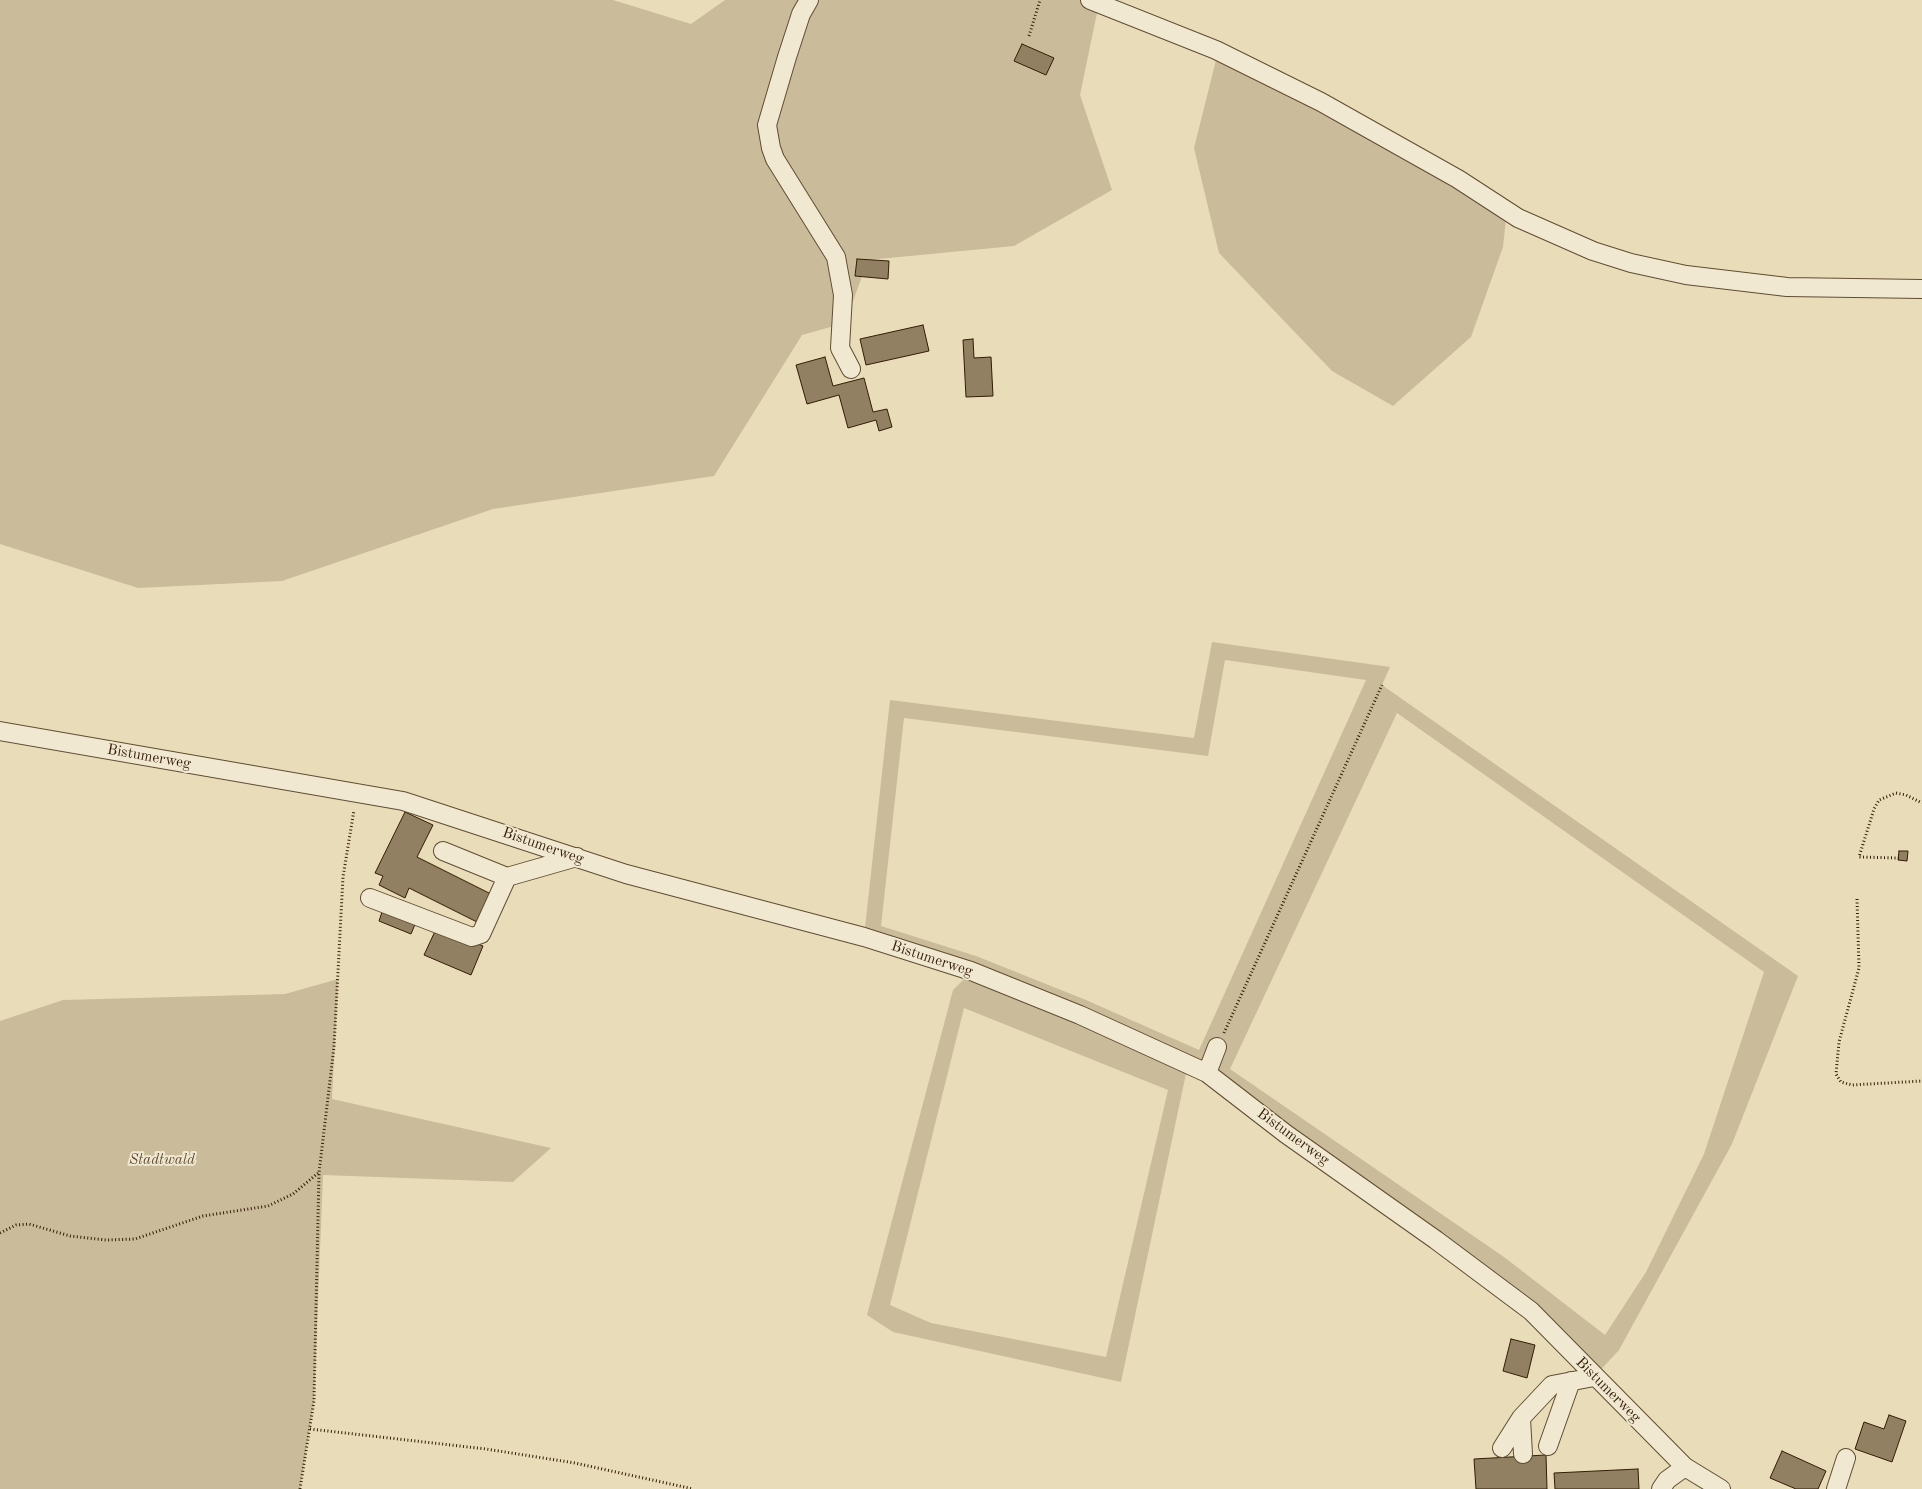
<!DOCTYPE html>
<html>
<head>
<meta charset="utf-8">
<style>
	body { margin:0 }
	canvas { display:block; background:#e9dcb9 }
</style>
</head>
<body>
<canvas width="1922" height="1489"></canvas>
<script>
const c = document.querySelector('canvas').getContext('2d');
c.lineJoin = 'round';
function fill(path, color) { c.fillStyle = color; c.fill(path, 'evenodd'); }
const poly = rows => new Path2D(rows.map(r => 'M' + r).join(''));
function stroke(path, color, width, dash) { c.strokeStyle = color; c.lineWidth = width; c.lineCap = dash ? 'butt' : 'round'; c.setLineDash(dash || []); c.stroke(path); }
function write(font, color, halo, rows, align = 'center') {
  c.font = font + ' "Old Standard TT",serif'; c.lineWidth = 4; c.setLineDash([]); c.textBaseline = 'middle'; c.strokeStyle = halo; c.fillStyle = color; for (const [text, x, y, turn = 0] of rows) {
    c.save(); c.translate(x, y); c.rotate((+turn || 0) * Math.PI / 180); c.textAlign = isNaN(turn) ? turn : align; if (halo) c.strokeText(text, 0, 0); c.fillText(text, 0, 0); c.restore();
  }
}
const green = poly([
	[0,0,613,0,691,24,725,0,1079,0,1098,8,1080,95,1112,190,1014,246,868,260,845,323,802,335,714,476,493,509,282,581,138,588,0,544],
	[1217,56,1401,154,1506,218,1503,247,1471,337,1393,406,1332,371,1219,253,1194,148],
	[1212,642,1390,667,1382,685,1798,976,1732,1144,1619,1350,1594,1377,1531,1311,1188,1064,1121,1382,893,1332,867,1315,953,990,971,972,864,937,890,700,1194,738],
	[1225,660,1366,680,1199,1050,1086,1000,976,956,881,926,904,718,1208,756],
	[1397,713,1764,972,1704,1154,1646,1272,1605,1335,1504,1257,1230,1069],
	[964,1008,1168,1090,1106,1357,931,1323,890,1305],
	[338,979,332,1099,551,1148,513,1182,323,1175,314,1401,300,1489,0,1489,0,1021,63,1000,285,994]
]);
const building = poly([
	[1022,44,1054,58,1046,75,1014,61,1022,44],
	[857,259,889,261,888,279,855,276,857,259],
	[923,325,929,351,866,365,860,339,923,325],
	[973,339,974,358,991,357,993,396,966,397,963,340,973,339],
	[825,357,833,386,864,378,873,412,887,409,892,427,879,431,876,420,848,428,839,395,807,404,796,365,825,357],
	[405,812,433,825,417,857,491,894,477,922,409,888,405,898,379,885,383,876,375,873,405,812],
	[1899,851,1908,851,1907,861,1898,860,1899,851],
	[383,909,416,922,411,934,379,921,383,909],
	[437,927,483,946,471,975,424,955,437,927],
	[1511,1339,1535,1345,1527,1378,1503,1371,1511,1339],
	[1889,1415,1906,1421,1892,1462,1855,1449,1864,1422,1884,1429,1889,1415],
	[1782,1451,1826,1471,1818,1489,1796,1489,1770,1478,1782,1451],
	[1546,1455,1547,1489,1476,1489,1474,1459,1546,1455],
	[1638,1469,1639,1489,1555,1489,1554,1473,1638,1469]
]);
const path = poly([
	[1029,36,1040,0],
	[1899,858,1859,857,1874,809,1879,800,1896,793,1906,795,1922,803],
	[1857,899,1859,968,1839,1042,1836,1074,1841,1082,1852,1085,1922,1081],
	[1224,1033,1382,685],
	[0,1233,16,1225,29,1224,70,1236,106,1240,135,1239,203,1216,268,1206,293,1194,318,1173],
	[310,1429,486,1449,575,1463,693,1489],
	[300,1489,314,1401,319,1173,334,1047,343,877,354,810]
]);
const minor = poly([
	[809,0,801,14,787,57,767,125,771,148,775,159,836,257,843,295,840,348,851,369],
	[1090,0,1216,50,1321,102,1458,179,1518,218,1593,251,1631,263,1686,275,1787,287,1922,289],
	[0,731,403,801,626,874,864,937,971,971,1080,1015,1207,1073,1286,1134,1436,1240,1531,1311,1685,1467,1721,1489],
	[443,851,507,877,577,857],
	[370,898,472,937,481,934,507,877],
	[1207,1073,1217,1047],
	[1548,1446,1571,1381],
	[1502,1448,1521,1418],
	[1523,1454,1521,1418,1552,1385,1594,1377],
	[1661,1489,1667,1480,1685,1467],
	[1836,1489,1846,1458]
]);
const streetNames = [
	["Bistumerweg",149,757,10],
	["Bistumerweg",543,846,19],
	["Bistumerweg",932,959,18],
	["Bistumerweg",1293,1137,36],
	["Bistumerweg",1608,1390,45]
];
const parkNames = [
	["Stadtwald",162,1160]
];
fill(green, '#cabc9a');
fill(building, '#928063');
stroke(building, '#331d05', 1);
stroke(minor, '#604d32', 20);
stroke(path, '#331d05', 3, [1, 2.5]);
stroke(minor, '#f1e8d2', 18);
write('15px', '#331d05', '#f1e8d2', streetNames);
write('italic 15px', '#604d32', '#f1e8d2', parkNames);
</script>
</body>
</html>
